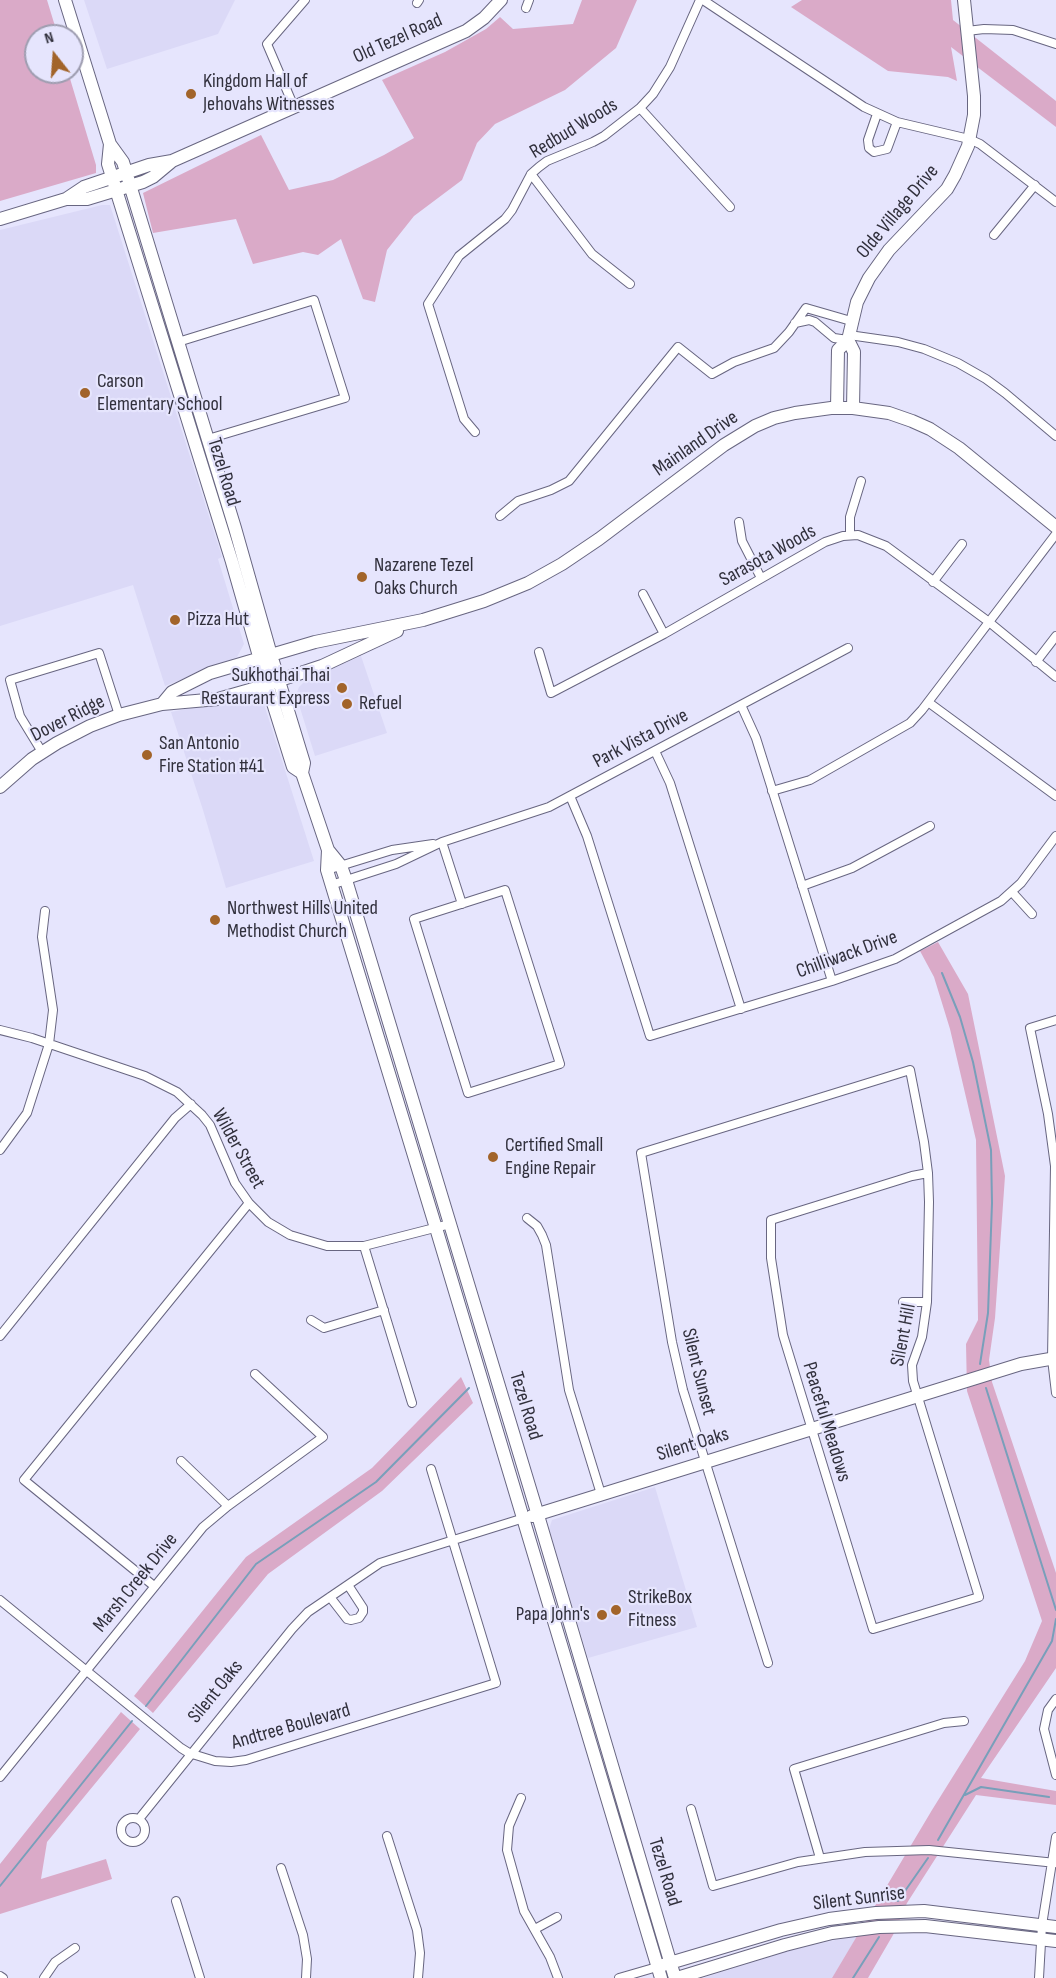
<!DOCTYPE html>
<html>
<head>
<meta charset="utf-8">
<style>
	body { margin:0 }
	#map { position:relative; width:1056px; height:1978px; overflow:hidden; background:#e6e5fd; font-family:"Sofia Sans Condensed",sans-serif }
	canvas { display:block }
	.north { position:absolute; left:24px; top:24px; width:60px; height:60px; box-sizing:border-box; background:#e6e5fd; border:2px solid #9e9db0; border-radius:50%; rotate:343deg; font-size:16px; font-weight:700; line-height:24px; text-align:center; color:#31303c }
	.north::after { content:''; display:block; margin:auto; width:21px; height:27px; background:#a2642a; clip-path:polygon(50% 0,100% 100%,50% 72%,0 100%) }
</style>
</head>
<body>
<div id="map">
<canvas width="1056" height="1978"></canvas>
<div class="north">N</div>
</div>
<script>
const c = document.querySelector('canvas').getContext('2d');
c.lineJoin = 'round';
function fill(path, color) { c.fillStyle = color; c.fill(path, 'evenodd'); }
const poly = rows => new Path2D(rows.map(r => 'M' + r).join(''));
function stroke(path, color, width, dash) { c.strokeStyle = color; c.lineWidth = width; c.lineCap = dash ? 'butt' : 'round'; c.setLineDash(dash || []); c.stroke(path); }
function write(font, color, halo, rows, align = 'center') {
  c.font = font + ' "Sofia Sans Condensed",sans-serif'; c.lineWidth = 4.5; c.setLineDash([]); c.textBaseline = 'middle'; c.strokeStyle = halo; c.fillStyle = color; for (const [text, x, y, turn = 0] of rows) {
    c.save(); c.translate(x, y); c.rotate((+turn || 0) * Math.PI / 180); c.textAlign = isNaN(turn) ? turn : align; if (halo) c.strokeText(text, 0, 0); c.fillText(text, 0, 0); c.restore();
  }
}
const built = poly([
	[84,0,235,0,218,34,107,69],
	[102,205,110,205,222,557,218,559,244,644,237,657,165,686,133,585,0,626,0,230],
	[361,656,387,733,315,756,296,695,299,687,306,680],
	[258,695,263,701,314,861,226,888,203,810,171,712],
	[655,1487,697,1627,588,1658,549,1529,552,1520],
	[858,1935,832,1978,703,1978,791,1950]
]);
const green = poly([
	[0,0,47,0,58,36,36,36,36,72,68,72,96,165,96,173,0,201],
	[582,0,637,0,616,48,565,90,495,124,477,143,462,180,414,216,387,250,375,302,363,299,341,239,318,255,303,252,253,264,236,219,153,233,143,193,261,135,289,190,333,180,384,155,414,138,382,80,445,52,486,29,500,17,513,29,573,24],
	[802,0,951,0,953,20,1056,101,1056,127,951,47,957,81,948,77,888,71,791,7],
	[938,942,968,994,1005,1176,995,1318,989,1360,992,1382,1056,1573,1056,1668,981,1778,1056,1791,1056,1805,976,1795,907,1903,893,1935,868,1978,832,1978,932,1810,1025,1661,1042,1621,967,1391,966,1344,978,1320,976,1140,950,1029,934,977,920,951],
	[461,1377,473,1403,382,1491,268,1574,153,1713,134,1696,246,1557,372,1468],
	[121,1712,140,1729,47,1842,41,1879,106,1859,112,1879,0,1914,0,1864]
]);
const stream = poly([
	[942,973,960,1017,973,1062,991,1150,992,1203,988,1313,980,1364],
	[986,1388,1056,1610],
	[146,1706,256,1564,376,1482,469,1388],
	[965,1795,981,1787,1049,1797],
	[938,1840,1052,1641,1056,1619],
	[0,1886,132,1721],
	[898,1901,928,1858],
	[853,1978,879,1937]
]);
const street = poly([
	[703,0,864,107,897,122,969,139,980,144,1056,202],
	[417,3,419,0],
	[526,8,529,0],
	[967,31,984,29,1013,30,1056,44],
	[294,107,267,44,305,0],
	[640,108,730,207],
	[877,114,868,140,869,148,874,152,887,149,897,122],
	[531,174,592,254,630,284],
	[994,235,1035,185],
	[795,323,809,320,815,322,834,338,848,340],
	[849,335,898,342,924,349,958,363,986,379,1005,393,1056,436],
	[178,342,314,300,345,398,208,439],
	[475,432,464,419,428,304,459,256,505,219,512,210,531,174,539,167,547,161,593,142,604,136,640,108,653,94,670,67,700,0],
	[500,516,518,501,551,490,569,481,678,347,712,374,734,362,774,348,789,332,806,308,851,321],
	[739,522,742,541,761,578],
	[850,535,850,517,861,481],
	[933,582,962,544],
	[643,594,664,634],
	[539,652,551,693,664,634,825,542,843,536,858,535,886,546,989,622,1056,677],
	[1036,662,1056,636],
	[928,702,1056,796],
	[741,705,756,738,832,981],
	[655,751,670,783,741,1009],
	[42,752,20,716,10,680,99,653,119,715],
	[772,791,810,780,910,723,922,710,1056,534],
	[570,796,587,836,650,1036,832,981,895,959,1001,901,1021,883,1056,836],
	[442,842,462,904],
	[327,870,392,850,433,844],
	[331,885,396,864,442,842,549,807,848,648],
	[802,886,852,868,930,826],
	[505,890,560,1064,468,1093,414,919,505,890],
	[1012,892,1032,914],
	[1056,1020,1030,1028,1048,1114,1055,1166,1052,1359,1056,1393],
	[0,1030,32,1038,145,1076,177,1092,202,1115,210,1125,235,1183,249,1203,268,1222,290,1235,327,1246,364,1246,450,1224],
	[0,1150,27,1113,49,1044,53,1010,42,937,45,911],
	[527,1218,537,1226,542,1235,546,1245,569,1390,601,1494],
	[364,1246,412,1403],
	[903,1302,927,1302],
	[311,1320,324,1328,384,1310],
	[0,1336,175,1118,191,1104],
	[181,1461,228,1506],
	[154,1586,24,1480,249,1203],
	[330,1597,347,1619,351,1620,359,1618,363,1612,363,1608,348,1585],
	[0,1600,181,1748,189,1753,215,1761,231,1762,246,1760,496,1683,431,1469],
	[768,1663,683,1390,672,1342,641,1153,910,1070,924,1142,928,1173,929,1202,927,1302,922,1337,912,1365,913,1381,979,1597,873,1629,783,1335,771,1258,771,1220,912,1176,928,1173],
	[1056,1699,1048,1710,1044,1729,1056,1775],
	[0,1777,203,1527,228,1506,323,1437,255,1374],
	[521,1798,509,1826,507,1850,524,1911,550,1957,558,1978],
	[691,1809,713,1886,798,1862,865,1852,929,1850,1056,1863],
	'121 1830a12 12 0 1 1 24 0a12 12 0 1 1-24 0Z',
	[139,1819,292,1629,308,1612,380,1563,524,1518],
	[387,1836,417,1930,420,1953,418,1978],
	[820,1858,794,1769,944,1723,964,1721],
	[281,1868,303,1935,307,1959,306,1978],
	[176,1901,200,1978],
	[535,1929,557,1917],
	[0,1976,3,1978],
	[44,1978,55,1962,75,1948],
	[619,1978,657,1967],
	[1039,1978,1042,1925,1056,1837]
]);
const secondary = poly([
	[65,0,110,144,123,162,235,528,271,655,304,763,302,773,328,850,327,870,436,1228,661,1978],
	[110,144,108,164,232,562,267,684,293,767,302,773],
	[66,199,87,199,143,182,153,177,171,162],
	[0,219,66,199,84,187,149,165,172,161,466,31,484,18,501,0],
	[837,408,838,350,848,340],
	[853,408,854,352,848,340,857,302,869,278,889,250,947,189,955,175,968,146,974,115,974,96,964,0],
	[162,704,172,692,210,673,315,642,423,620,484,601,528,583,562,564,599,539,724,445,755,426,774,418,795,413,831,408,853,408,889,413,912,421,930,429,959,448,1056,527],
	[0,787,32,759,57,743,90,726,119,715,162,704,218,699,253,689,322,666,397,631],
	[328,850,341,866,346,880,534,1502,675,1978],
	[532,1516,1021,1364,1056,1358],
	[663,1965,781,1930,829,1919,876,1913,924,1911,1056,1927],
	[677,1978,785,1945,832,1933,879,1927,925,1926,1056,1941]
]);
const markers = [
	[191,94,6,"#a2642a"],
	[85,393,6,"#a2642a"],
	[362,577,6,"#a2642a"],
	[175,620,6,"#a2642a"],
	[342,688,6,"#a2642a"],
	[347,704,6,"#a2642a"],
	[147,755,6,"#a2642a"],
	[215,920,6,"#a2642a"],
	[493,1157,6,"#a2642a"],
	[616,1610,6,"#a2642a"],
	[602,1615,6,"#a2642a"]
];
const streetNames = [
	["Old Tezel Road",398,39,-24],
	["Redbud Woods",574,129,-31],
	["Olde Village Drive",898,212,-50],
	["Mainland Drive",696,444,-35],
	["Tezel Road",223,472,73],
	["Sarasota Woods",768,556,-29],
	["Dover Ridge",68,719,-27],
	["Park Vista Drive",641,739,-28],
	["Chilliwack Drive",847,955,-20],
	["Wilder Street",238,1149,61],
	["Silent Hill",904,1335,-79],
	["Silent Sunset",698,1372,76],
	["Tezel Road",525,1406,73],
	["Peaceful Meadows",826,1422,73],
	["Silent Oaks",693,1445,-17],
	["Marsh Creek Drive",136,1583,-51],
	["Silent Oaks",216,1692,-51],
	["Andtree Boulevard",291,1727,-16],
	["Tezel Road",664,1872,73],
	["Silent Sunrise",859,1899,-7]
];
const poiNames = [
	["Kingdom Hall of",203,82],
	["Jehovahs Witnesses",203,105],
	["Carson",97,382],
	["Elementary School",97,405],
	["Nazarene Tezel",374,566],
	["Oaks Church",374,589],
	["Pizza Hut",187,620],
	["Sukhothai Thai",330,676,"right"],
	["Restaurant Express",330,699,"right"],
	["Refuel",359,704],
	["San Antonio",159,744],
	["Fire Station #41",159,767],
	["Northwest Hills United",227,909],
	["Methodist Church",227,932],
	["Certified Small",505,1146],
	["Engine Repair",505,1169],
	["StrikeBox",628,1598],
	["Fitness",628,1621],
	["Papa John's",590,1615,"right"]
];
fill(built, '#dbd9f7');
fill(green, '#daaac8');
stroke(stream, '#789fba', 2);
stroke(street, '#686681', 10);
stroke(secondary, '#686681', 14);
stroke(street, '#fff', 8);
stroke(secondary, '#fff', 12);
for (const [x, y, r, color] of markers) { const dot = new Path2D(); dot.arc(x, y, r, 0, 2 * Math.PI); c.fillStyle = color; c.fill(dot); stroke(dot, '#e6e5fd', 2); }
write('20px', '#31303c', '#e6e5fd', streetNames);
write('20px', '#31303c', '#e6e5fd', poiNames, 'left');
</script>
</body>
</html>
